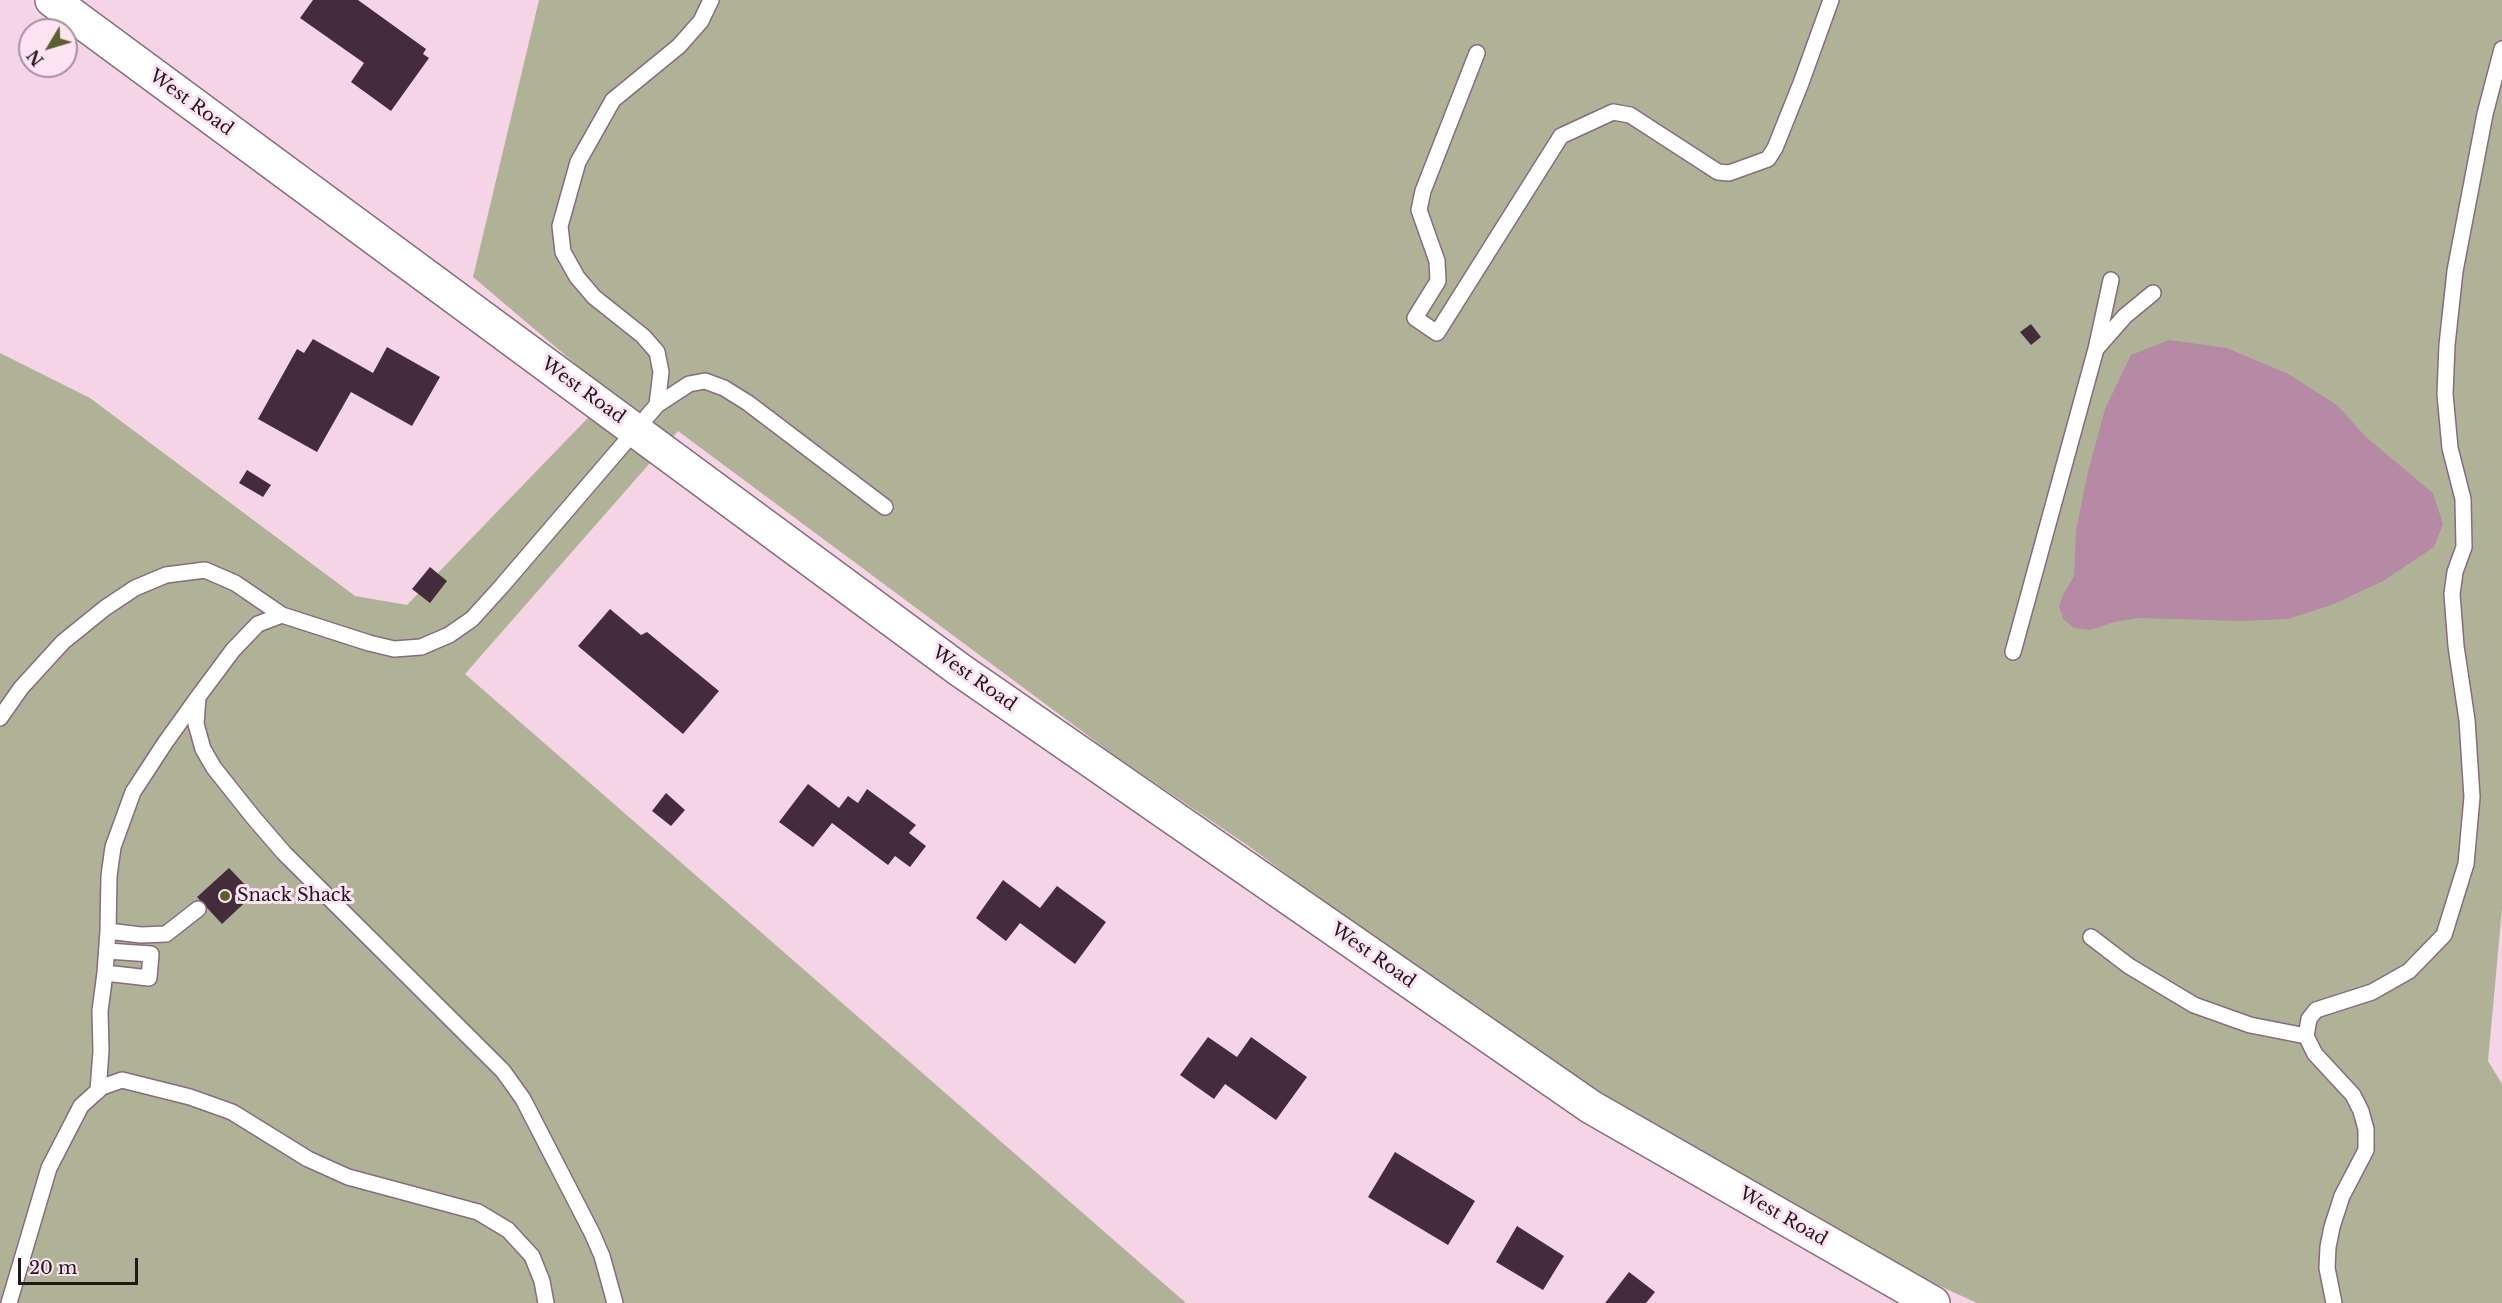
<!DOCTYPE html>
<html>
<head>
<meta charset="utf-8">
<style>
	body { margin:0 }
	#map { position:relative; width:2502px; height:1303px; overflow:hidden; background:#f5d4e6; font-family:"Libre Baskerville",serif }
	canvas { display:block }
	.north { position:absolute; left:18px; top:18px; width:60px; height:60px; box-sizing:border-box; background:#fee3f2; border:2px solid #a6919d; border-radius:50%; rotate:232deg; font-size:16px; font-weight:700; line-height:24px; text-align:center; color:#22171d }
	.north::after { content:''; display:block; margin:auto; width:21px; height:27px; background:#5b5f2d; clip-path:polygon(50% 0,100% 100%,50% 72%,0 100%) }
	.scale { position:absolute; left:18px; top:1258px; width:120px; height:27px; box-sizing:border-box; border:3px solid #22171d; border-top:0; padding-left:8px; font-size:18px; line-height:21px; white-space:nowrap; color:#22171d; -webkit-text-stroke:4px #fee3f2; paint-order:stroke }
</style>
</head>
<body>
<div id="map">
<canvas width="2502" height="1303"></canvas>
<div class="north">N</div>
<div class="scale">20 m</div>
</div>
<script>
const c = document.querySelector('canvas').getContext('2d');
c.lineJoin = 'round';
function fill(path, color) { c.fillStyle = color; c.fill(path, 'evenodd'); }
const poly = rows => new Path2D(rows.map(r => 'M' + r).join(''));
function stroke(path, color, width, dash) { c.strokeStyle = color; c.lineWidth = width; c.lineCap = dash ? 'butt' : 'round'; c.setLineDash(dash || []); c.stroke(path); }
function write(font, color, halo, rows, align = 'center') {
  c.font = font + ' "Libre Baskerville",serif'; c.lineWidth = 6; c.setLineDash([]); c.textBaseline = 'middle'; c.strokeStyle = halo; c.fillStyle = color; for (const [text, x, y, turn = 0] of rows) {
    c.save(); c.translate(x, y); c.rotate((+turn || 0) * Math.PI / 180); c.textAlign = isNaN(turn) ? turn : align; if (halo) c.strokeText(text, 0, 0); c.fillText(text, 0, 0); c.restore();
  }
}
const green = poly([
	[539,0,2502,0,2502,909,2488,1061,2502,1084,2502,1303,1977,1303,1865,1252,1545,1065,1247,845,1118,758,678,431,465,674,1186,1303,0,1303,0,353,90,398,355,596,407,605,611,394,473,277]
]);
const water = poly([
	[2169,340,2227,348,2288,374,2337,405,2366,437,2433,493,2443,524,2434,547,2383,581,2334,604,2288,619,2242,621,2138,618,2114,622,2091,630,2074,628,2063,619,2059,607,2062,597,2074,576,2076,531,2087,476,2105,409,2131,355]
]);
const building = poly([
	[313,0,358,0,426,49,423,54,429,58,391,111,351,82,364,63,300,18],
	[2031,324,2041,337,2031,345,2020,332],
	[313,339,373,373,387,347,440,377,412,426,351,392,317,452,258,419,297,349,304,353],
	[247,470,271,485,263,497,239,483],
	[430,567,447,581,430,603,412,589],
	[610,609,641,635,647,632,719,691,683,734,578,646],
	[808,784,839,808,848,796,858,803,867,789,916,825,909,833,926,846,910,867,895,856,888,865,832,823,813,847,779,822],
	[666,793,685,810,671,826,652,811],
	[229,868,254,894,222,924,197,897],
	[1003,880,1040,908,1057,886,1106,922,1075,964,1020,923,1006,941,976,918],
	[1208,1037,1237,1057,1251,1037,1307,1077,1276,1120,1225,1084,1214,1099,1180,1075],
	[1395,1152,1475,1201,1448,1245,1368,1197],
	[1517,1226,1564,1256,1543,1290,1496,1262],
	[1629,1272,1655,1292,1646,1303,1605,1303]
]);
const service = poly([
	[1477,53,1423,191,1419,210,1437,261,1438,281,1415,318,1437,333,1561,136,1613,112,1630,115,1718,172,1729,173,1768,159,1775,148,1801,83,1831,0],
	[2096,349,2111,280],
	[657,405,661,372,657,352,643,336,594,297,577,277,563,252,560,226,578,162,613,100,679,46,701,21,711,0],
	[2013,652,2096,349,2125,316,2153,293],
	[198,697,196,724,203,749,214,768,253,817,284,853,503,1071,523,1099,592,1233,602,1256,615,1303],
	[0,718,21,688,63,642,105,608,135,588,166,575,205,570,235,583,282,615],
	[108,931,109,876,113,847,133,792,165,743,198,697,233,650,258,624,282,615,369,643,394,649,421,647,449,635,472,619,501,587,657,405,689,384,705,381,724,388,748,403,885,507],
	[2091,937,2129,966,2194,1005,2250,1025,2306,1036],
	[107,951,151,954,149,978,105,973,108,931,141,935,166,934,198,909],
	[98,1091,101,1051,100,1011,105,973],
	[9,1303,49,1168,81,1106,102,1087,122,1080,190,1097,232,1112,308,1159,348,1177,478,1212,508,1230,532,1256,542,1281,546,1303],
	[2334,1303,2327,1268,2328,1247,2332,1227,2342,1196,2366,1150,2366,1129,2361,1111,2353,1095,2315,1054,2306,1036,2309,1019,2316,1010,2372,992,2409,971,2444,935,2466,864,2472,797,2467,720,2456,646,2452,594,2455,572,2464,547,2463,499,2450,448,2445,394,2447,345,2455,271,2485,114,2502,49]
]);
const tertiary = poly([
	[52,0,960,670,1591,1107,1933,1303]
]);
const markers = [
	[225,896,6,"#5b5f2d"]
];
const streetNames = [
	["West Road",191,103,36],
	["West Road",583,391,36],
	["West Road",974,679,35],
	["West Road",1373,956,35],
	["West Road",1783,1217,30]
];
const poiNames = [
	["Snack Shack",237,896]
];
fill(green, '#afb297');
fill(water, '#b68aa4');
fill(building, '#452c3b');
stroke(service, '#886b7c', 18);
stroke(tertiary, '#886b7c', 36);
stroke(service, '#fff', 15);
stroke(tertiary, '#fff', 33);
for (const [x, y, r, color] of markers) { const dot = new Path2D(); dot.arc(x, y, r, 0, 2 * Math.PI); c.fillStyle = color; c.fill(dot); stroke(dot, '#fee3f2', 2); }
write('18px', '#22171d', '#fee3f2', streetNames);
write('18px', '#22171d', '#fee3f2', poiNames, 'left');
</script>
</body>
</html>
